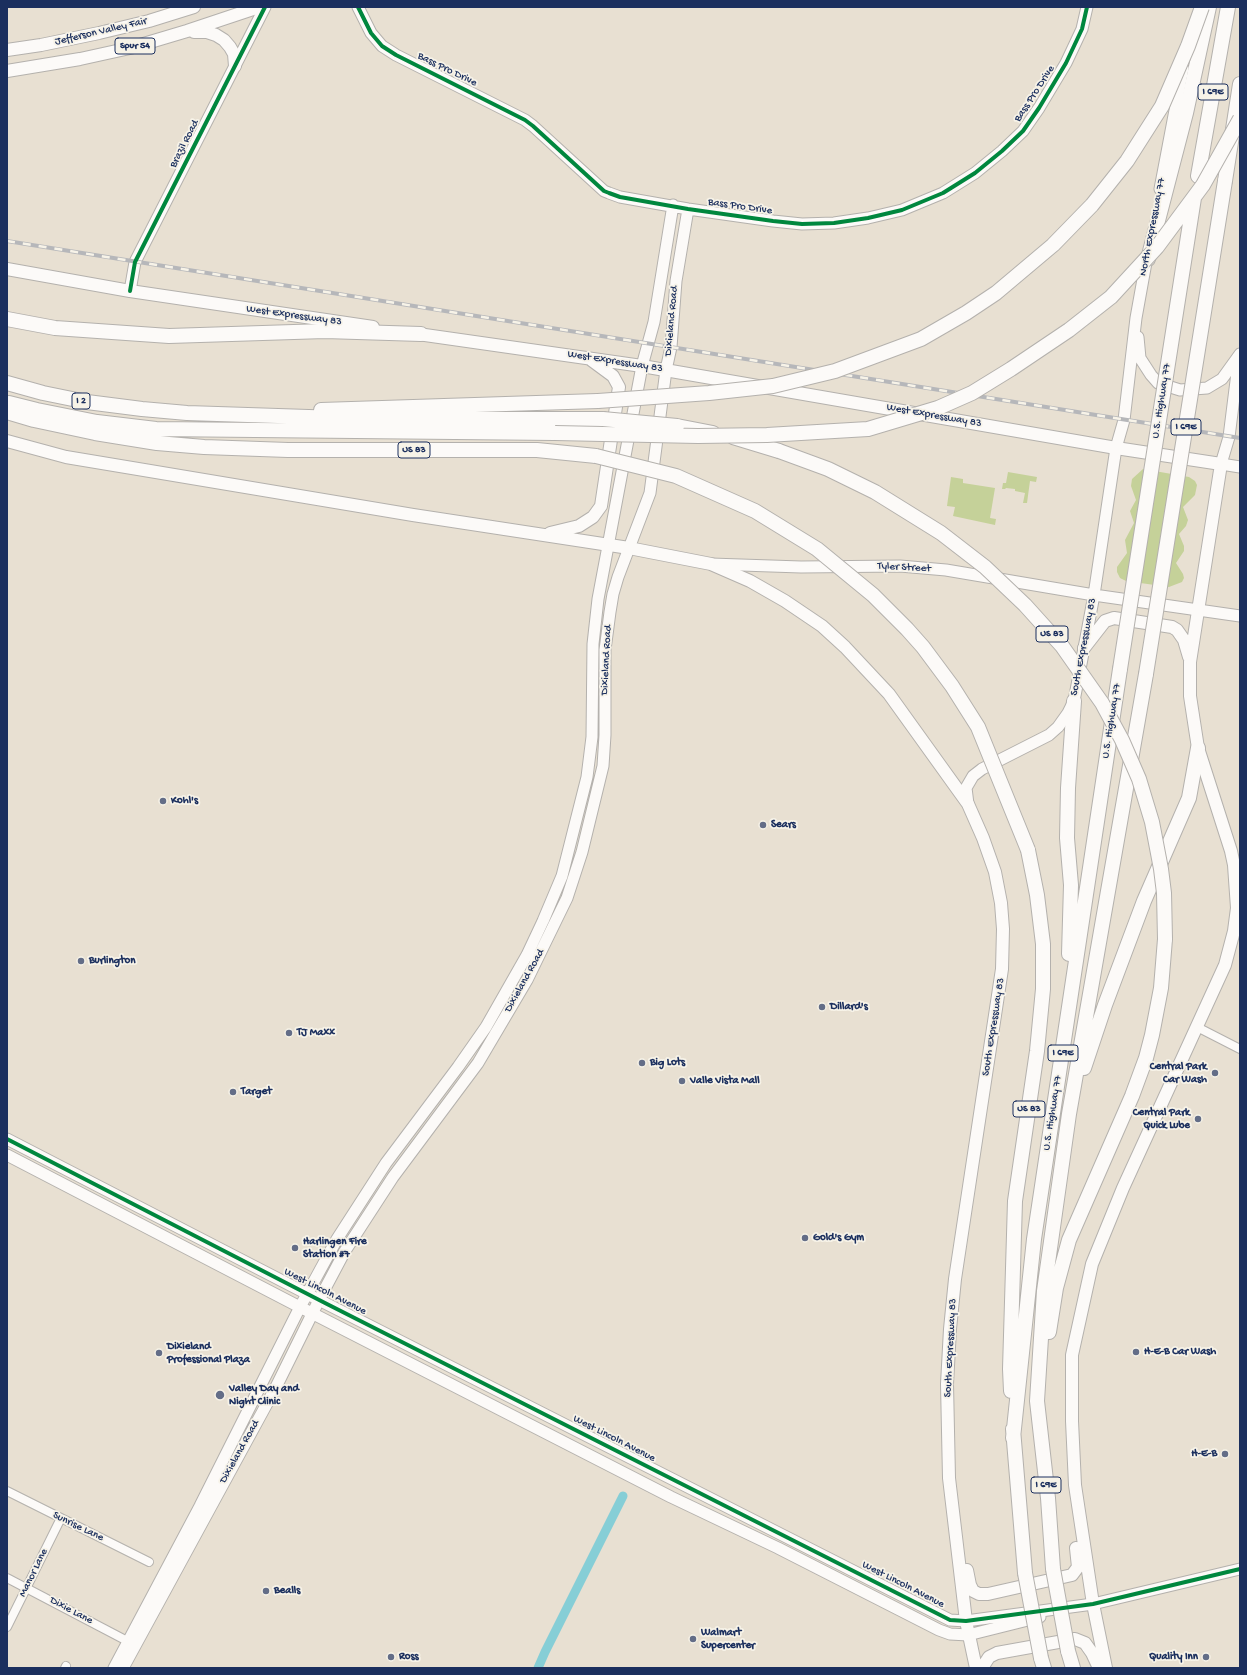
<!DOCTYPE html>
<html>
<head>
<meta charset="utf-8">
<style>
	body { margin:0 }
	#map { position:relative; width:1247px; height:1675px; overflow:hidden; background:#e8e0d2; font-family:"Gochi Hand",sans-serif }
	canvas { display:block }
	.frame { position:absolute; inset:0; border:8px solid #1b2f5e; pointer-events:none }
</style>
</head>
<body>
<div id="map">
<canvas width="1247" height="1675"></canvas>
<div class="frame"></div>
</div>
<script>
const c = document.querySelector('canvas').getContext('2d');
c.lineJoin = 'round';
function fill(path, color) { c.fillStyle = color; c.fill(path, 'evenodd'); }
const poly = rows => new Path2D(rows.map(r => 'M' + r).join(''));
function stroke(path, color, width, dash) { c.strokeStyle = color; c.lineWidth = width; c.lineCap = dash ? 'butt' : 'round'; c.setLineDash(dash || []); c.stroke(path); }
function write(font, color, halo, rows, align = 'center') {
  c.font = font + ' "Gochi Hand",sans-serif'; c.lineWidth = 3.5; c.setLineDash([]); c.textBaseline = 'middle'; c.strokeStyle = halo; c.fillStyle = color; for (const [text, x, y, turn = 0] of rows) {
    c.save(); c.translate(x, y); c.rotate((+turn || 0) * Math.PI / 180); c.textAlign = isNaN(turn) ? turn : align; if (halo) c.strokeText(text, 0, 0); c.fillText(text, 0, 0); c.restore();
  }
}
const green = poly([
	[1143,469,1189,477,1195,481,1197,485,1195,495,1183,507,1188,520,1186,526,1179,534,1184,546,1184,551,1176,563,1183,574,1184,578,1182,582,1169,587,1126,581,1120,578,1117,572,1117,567,1127,553,1125,540,1134,523,1130,511,1136,500,1131,486,1132,479],
	[1008,472,1037,477,1036,482,1030,481,1027,503,1023,503,1025,493,1015,491,1015,489,1006,488,1005,489,1002,489,1003,483,1006,483],
	[951,477,963,479,963,483,995,488,990,518,996,519,995,525,953,516,955,507,947,506]
]);
const canal = poly([
	[538,1668,545,1652,623,1496]
]);
const street = poly([
	[1197,1027,1240,1049],
	[7,1491,149,1562],
	[7,1578,133,1644],
	[7,1627,61,1518],
	[65,1668,66,1666]
]);
const secondary = poly([
	[358,7,371,33,382,46,396,55,525,120,533,126,604,191,609,193,620,197,688,209,773,221,802,224,834,223,868,218,902,210,943,193,975,173,1002,151,1023,131,1039,108,1066,63,1082,29,1087,7],
	[1160,189,1183,68],
	[130,291,135,262,265,7],
	[1138,337,1140,358,1151,375,1158,383,1180,390,1207,388,1222,379,1240,354],
	[1239,357,1229,437,1221,464,1240,467],
	[711,564,801,567,900,566,946,570,1094,595,1240,616],
	[968,804,966,788,973,776,982,769,1049,735,1058,727,1068,713,1074,701,1094,595,1116,448,1124,420,1136,318,1147,257],
	[7,1139,325,1303,950,1620,966,1621,1093,1604,1240,1569],
	[7,1155,294,1304,671,1497,778,1548,939,1630,950,1634,968,1635,1040,1617],
	[114,1668,200,1506,300,1307,337,1239,386,1163,458,1067,486,1027,527,955,543,921,562,876,587,777,592,737,593,644,598,599,642,366,654,322,673,205],
	[123,1668,276,1387,319,1300,345,1251,393,1177,478,1063,527,980,567,898,582,852,603,766,605,735,605,650,610,612,613,594,618,577,650,493,666,370,671,347,676,281,688,209]
]);
const primary = poly([
	[194,32,207,32,216,35,224,40,230,47,234,54,235,66],
	[7,50,41,45,99,33,149,21,194,7],
	[7,71,80,59,130,48,187,31,259,7],
	[7,269,130,291,373,327],
	[411,333,642,366,1116,448,1221,464,1190,662,1190,696,1198,748,1231,851,1234,865,1237,908,1234,931,1225,965,1123,1188,1092,1264,1072,1355,1072,1421,1075,1485,1093,1604,1106,1668],
	[7,441,66,457,138,469,413,515,629,548,711,564,750,581,785,601,822,626,845,647,889,694,968,804,983,838,995,872,1001,903,1003,929,1002,969,955,1279,950,1329,947,1384,949,1478,966,1621,976,1668],
	[550,533,579,526,593,517,601,506,619,387,613,376,590,359],
	[1084,648,1105,621,1114,618,1172,627,1177,630,1184,640,1189,657],
	[967,1570,970,1585,973,1591,979,1594,988,1594,1072,1575,1078,1567,1076,1548],
	[982,1668,989,1657,997,1653,1075,1639,1085,1643,1092,1653,1099,1668]
]);
const highway = poly([
	[1198,176,1228,7],
	[1225,181,1240,84],
	[1148,259,1186,113,1209,7],
	[7,319,55,328,169,336,325,331,421,334],
	[7,383,43,393,87,402,142,409,187,413,369,419,603,419],
	[9,403,37,410,97,422,156,429,555,433],
	[321,410,598,401],
	[7,412,34,420,95,433,157,443,204,447,288,450,537,450,596,456],
	[677,426,713,433],
	[733,437,779,451],
	[1069,954,1071,885,1067,838,1068,788,1074,701],
	[1084,1068,1105,1005,1144,901,1189,798,1198,748],
	[1049,1332,1056,1288,1069,1240,1132,1096,1146,1058,1152,1035,1161,988,1165,939],
	[1011,1391,1010,1369,1015,1201,1037,1051,1043,989,1043,944,1037,895,1028,850],
	[1013,1429,1025,1573],
	[1013,1438,1034,1239,1120,669],
	[1053,1569,1048,1498,1037,1401,1044,1291,1069,1114,1146,674],
	[1068,1651,1073,1668],
	[1041,1658,1044,1668]
]);
const rail = poly([
	[7,241,1240,438]
]);
const highwayBridge = poly([
	[598,401,709,393,773,386,835,371,921,339,966,313,996,293,1053,245,1092,205,1127,161,1162,106,1188,46,1202,7],
	[603,419,677,426],
	[555,433,698,436,767,435,868,429,938,408,972,393,1011,369,1069,330,1111,297,1157,247,1203,185,1240,119],
	[779,451,828,469,875,492,941,533,985,567,1025,605,1062,646,1102,703,1122,740,1139,779,1152,822,1161,869,1164,893,1165,939],
	[596,456,676,476,755,511,817,549,873,595,907,629,923,647,952,686,978,727,1028,850],
	[1120,669,1194,198],
	[1146,674,1225,181],
	[1053,1569,1068,1651],
	[1025,1573,1041,1658]
]);
const cycleway = poly([
	[358,7,371,33,382,46,396,55,525,120,533,126,604,191,609,193,620,197,688,209,773,221,802,224,834,223,868,218,902,210,943,193,975,173,1002,151,1023,131,1039,108,1066,63,1082,29,1087,7],
	[130,291,135,262,265,7],
	[7,1139,325,1303,950,1620,966,1621,1093,1604,1240,1569]
]);
const markers = [
	[163,801,4,"#636d87"],
	[763,825,4,"#636d87"],
	[81,961,4,"#636d87"],
	[822,1007,4,"#636d87"],
	[289,1033,4,"#636d87"],
	[642,1063,4,"#636d87"],
	[1215,1073,4,"#636d87"],
	[682,1081,4,"#636d87"],
	[233,1092,4,"#636d87"],
	[1198,1119,4,"#636d87"],
	[805,1238,4,"#636d87"],
	[295,1248,4,"#636d87"],
	[1136,1352,4,"#636d87"],
	[159,1353,4,"#636d87"],
	[220,1395,5,"#636d87"],
	[1225,1454,4,"#636d87"],
	[266,1591,4,"#636d87"],
	[693,1639,4,"#636d87"],
	[391,1657,4,"#636d87"],
	[1206,1657,4,"#636d87"]
];
const shields = [
	[135,46,40],
	[1213,92,30],
	[81,401,18],
	[1186,427,30],
	[414,450,32],
	[1052,634,32],
	[1063,1053,30],
	[1029,1109,32],
	[1046,1485,30]
];
const shieldNames = [
	["Spur 54",135,46],
	["I 69E",1213,92],
	["I 2",81,401],
	["I 69E",1186,427],
	["US 83",414,450],
	["US 83",1052,634],
	["I 69E",1063,1053],
	["US 83",1029,1109],
	["I 69E",1046,1485]
];
const streetNames = [
	["Jefferson Valley Fair",101,32,-13],
	["Bass Pro Drive",447,70,26],
	["Bass Pro Drive",1035,94,-57],
	["Brazil Road",185,144,-63],
	["Bass Pro Drive",740,207,8],
	["North Expressway 77",1153,227,-79],
	["West Expressway 83",294,316,8],
	["Dixieland Road",672,321,-85],
	["West Expressway 83",615,362,9],
	["U.S. Highway 77",1162,401,-81],
	["West Expressway 83",934,416,10],
	["Tyler Street",904,568,3],
	["South Expressway 83",1084,647,-79],
	["Dixieland Road",607,660,-87],
	["U.S. Highway 77",1112,721,-81],
	["Dixieland Road",525,981,-61],
	["South Expressway 83",994,1027,-81],
	["U.S. Highway 77",1053,1113,-81],
	["West Lincoln Avenue",325,1292,27],
	["South Expressway 83",951,1348,-87],
	["West Lincoln Avenue",614,1439,27],
	["Dixieland Road",240,1452,-61],
	["Sunrise Lane",78,1527,26],
	["Manor Lane",34,1573,-64],
	["West Lincoln Avenue",903,1585,27],
	["Dixie Lane",71,1611,28]
];
const poiNames = [
	["Kohl's",171,801],
	["Sears",771,825],
	["Burlington",89,961],
	["Dillard's",830,1007],
	["TJ Maxx",297,1033],
	["Big Lots",650,1063],
	["Central Park",1207,1067,"right"],
	["Car Wash",1207,1080,"right"],
	["Valle Vista Mall",690,1081],
	["Target",241,1092],
	["Central Park",1190,1113,"right"],
	["Quick Lube",1190,1126,"right"],
	["Gold's Gym",813,1238],
	["Harlingen Fire",303,1242],
	["Station #7",303,1255],
	["Dixieland",167,1347],
	["Professional Plaza",167,1360],
	["H-E-B Car Wash",1144,1352],
	["Valley Day and",229,1389],
	["Night Clinic",229,1402],
	["H-E-B",1217,1454,"right"],
	["Bealls",274,1591],
	["Walmart",701,1633],
	["Supercenter",701,1646],
	["Ross",399,1657],
	["Quality Inn",1198,1657,"right"]
];
fill(green, '#c5d199');
stroke(canal, '#86ced6', 9);
stroke(street, '#b4b1ad', 10);
stroke(secondary, '#b4b1ad', 13);
stroke(primary, '#b4b1ad', 14);
stroke(highway, '#b4b1ad', 16);
stroke(street, '#fcfaf8', 8);
stroke(secondary, '#fcfaf8', 11);
stroke(primary, '#fcfaf8', 12);
stroke(highway, '#fcfaf8', 14);
stroke(rail, '#b6b7ba', 4);
stroke(rail, '#f7f3e8', 2.5, [8]);
stroke(highwayBridge, '#b4b1ad', 16, []);
stroke(highwayBridge, '#fcfaf8', 14);
stroke(cycleway, '#00873e', 4);
for (const [x, y, r, color] of markers) { const dot = new Path2D(); dot.arc(x, y, r, 0, 2 * Math.PI); c.fillStyle = color; c.fill(dot); stroke(dot, '#f7f3e8', 1.5); }
for (const [x, y, w] of shields) { const box = new Path2D(); box.roundRect(x - w / 2, y - 8, w, 16, 3); c.fillStyle = '#f7f3e8'; c.fill(box); stroke(box, '#1b2f5e', 1); }
write('bold 10px', '#1b2f5e', null, shieldNames);
write('11px', '#1b2f5e', '#f7f3e8', streetNames);
write('bold 11px', '#1b2f5e', '#f7f3e8', poiNames, 'left');
</script>
</body>
</html>
